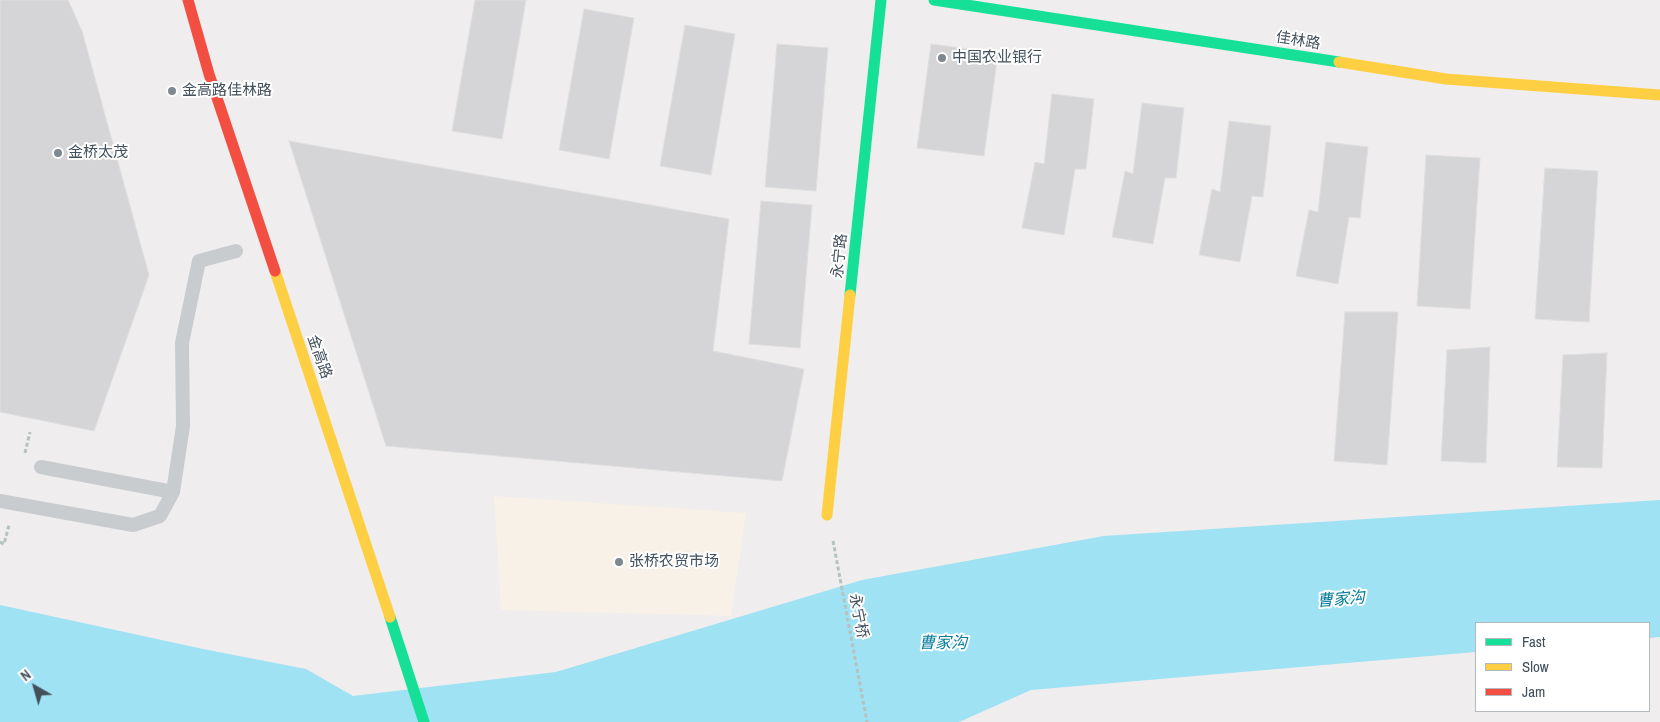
<!DOCTYPE html>
<html>
<head>
<meta charset="utf-8">
<style>
	body { margin:0 }
	#map { position:relative; width:1660px; height:722px; overflow:hidden; background:#efeded; font-family:"Archivo Narrow",sans-serif }
	canvas { display:block }
	.legend { position:absolute; left:1475px; top:622px; width:175px; height:90px; box-sizing:border-box; background:#fff; border:1px solid #b4b9be; margin:0; padding:6px 9px; list-style:none; font-size:15px; color:#43505c }
	.legend li { display:flex; align-items:center; gap:10px; height:25px }
	.legend b { width:25px; border:1px solid #b4b9be }
	.north { position:absolute; left:10px; top:662px; width:50px; height:50px; -webkit-text-stroke:4px #fff; paint-order:stroke; rotate:322deg; font-size:14px; font-weight:700; line-height:20px; text-align:center; color:#43505c }
	.north::after { content:''; display:block; margin:auto; width:18px; height:22px; background:#43505c; clip-path:polygon(50% 0,100% 100%,50% 72%,0 100%) }
</style>
</head>
<body>
<div id="map">
<canvas width="1660" height="722"></canvas>
<ul class="legend">
<li><b style="height:6px;background:#16e098"></b>Fast</li>
<li><b style="height:6px;background:#ffcf43"></b>Slow</li>
<li><b style="height:6px;background:#f24e42"></b>Jam</li>
</ul>
<div class="north">N</div>
</div>
<script>
const c = document.querySelector('canvas').getContext('2d');
c.lineJoin = 'round';
function fill(path, color) { c.fillStyle = color; c.fill(path, 'evenodd'); }
const poly = rows => new Path2D(rows.map(r => 'M' + r).join(''));
function stroke(path, color, width, dash) { c.strokeStyle = color; c.lineWidth = width; c.lineCap = dash ? 'butt' : 'round'; c.setLineDash(dash || []); c.stroke(path); }
function write(font, color, halo, rows, align = 'center') {
  c.font = font + ' "Archivo Narrow","Noto Sans SC",sans-serif'; c.lineWidth = 4; c.setLineDash([]); c.textBaseline = 'middle'; c.strokeStyle = halo; c.fillStyle = color; for (const [text, x, y, turn = 0] of rows) {
    c.save(); c.translate(x, y); c.rotate((+turn || 0) * Math.PI / 180); c.textAlign = isNaN(turn) ? turn : align; if (halo) c.strokeText(text, 0, 0); c.fillText(text, 0, 0); c.restore();
  }
}
const commercial = poly([
	[494,496,746,513,731,616,501,610]
]);
const water = poly([
	[1660,500,1660,637,1649,638,1649,623,1476,623,1476,652,1031,690,959,722,0,722,0,605,203,649,306,669,353,696,556,672,862,580,1104,536]
]);
const building = poly([
	[0,0,68,0,82,31,149,275,94,431,0,412,0,0],
	[475,0,526,0,502,139,452,131,475,0],
	[584,9,634,18,609,159,559,150,584,9],
	[685,25,735,34,711,175,660,166,685,25],
	[777,44,828,48,816,191,765,187,777,44],
	[931,44,998,53,984,156,917,148,931,44],
	[1052,94,1094,99,1086,169,1075,169,1064,235,1022,228,1035,162,1044,164,1052,94],
	[1142,103,1184,108,1176,178,1165,178,1153,244,1112,237,1125,171,1133,174,1142,103],
	[1229,121,1271,126,1263,197,1252,196,1240,262,1199,255,1212,189,1220,192,1229,121],
	[289,141,729,219,713,351,804,369,782,481,386,446,289,141],
	[1326,142,1368,147,1360,218,1349,217,1338,284,1296,276,1309,210,1318,212,1326,142],
	[1426,155,1480,158,1470,309,1417,306,1426,155],
	[1545,168,1598,171,1589,322,1535,319,1545,168],
	[761,201,812,205,800,348,749,344,761,201],
	[1345,312,1398,312,1387,465,1334,461,1345,312],
	[1490,347,1486,463,1441,461,1447,350,1490,347],
	[1607,353,1602,468,1557,467,1563,355,1607,353]
]);
const path = poly([
	[25,453,30,432],
	[833,541,867,722],
	[0,542,4,544,9,525]
]);
const lane = poly([
	[41,467,173,492],
	[0,501,133,525,160,516,173,492,183,426,182,343,199,261,236,251]
]);
const fast = poly([
	[934,0,1339,62],
	[850,295,881,0],
	[390,617,424,722]
]);
const slow = poly([
	[1339,62,1446,79,1660,95],
	[275,271,390,617],
	[827,515,850,295]
]);
const jam = poly([
	[188,0,209,74,275,271]
]);
const markers = [
	[942,58,5,"#7f878f"],
	[172,91,5,"#7f878f"],
	[58,153,5,"#7f878f"],
	[619,562,5,"#7f878f"]
];
const streetNames = [
	["佳林路",1298,41,9],
	["永宁路",840,256,-84],
	["金高路",319,357,71],
	["永宁桥",858,616,79]
];
const poiNames = [
	["中国农业银行",952,58],
	["金高路佳林路",182,91],
	["金桥太茂",68,153],
	["张桥农贸市场",629,562]
];
const waterNames = [
	["曹家沟",1341,600,-5],
	["曹家沟",943,644]
];
fill(commercial, '#f7f1e7');
fill(water, '#9ee2f3');
fill(building, '#d5d5d7');
stroke(building, '#dfdfe0', 1);
stroke(path, '#b5c3bf', 3, [4, 2.5]);
stroke(lane, '#c9cccf', 14);
stroke(fast, '#16e098', 11);
stroke(slow, '#ffcf43', 11);
stroke(jam, '#f24e42', 11);
for (const [x, y, r, color] of markers) { const dot = new Path2D(); dot.arc(x, y, r, 0, 2 * Math.PI); c.fillStyle = color; c.fill(dot); stroke(dot, '#fff', 2); }
write('15px', '#43505c', '#fff', streetNames);
write('15px', '#43505c', '#fff', poiNames, 'left');
write('italic 16px', '#037c9a', '#fff', waterNames);
</script>
</body>
</html>
